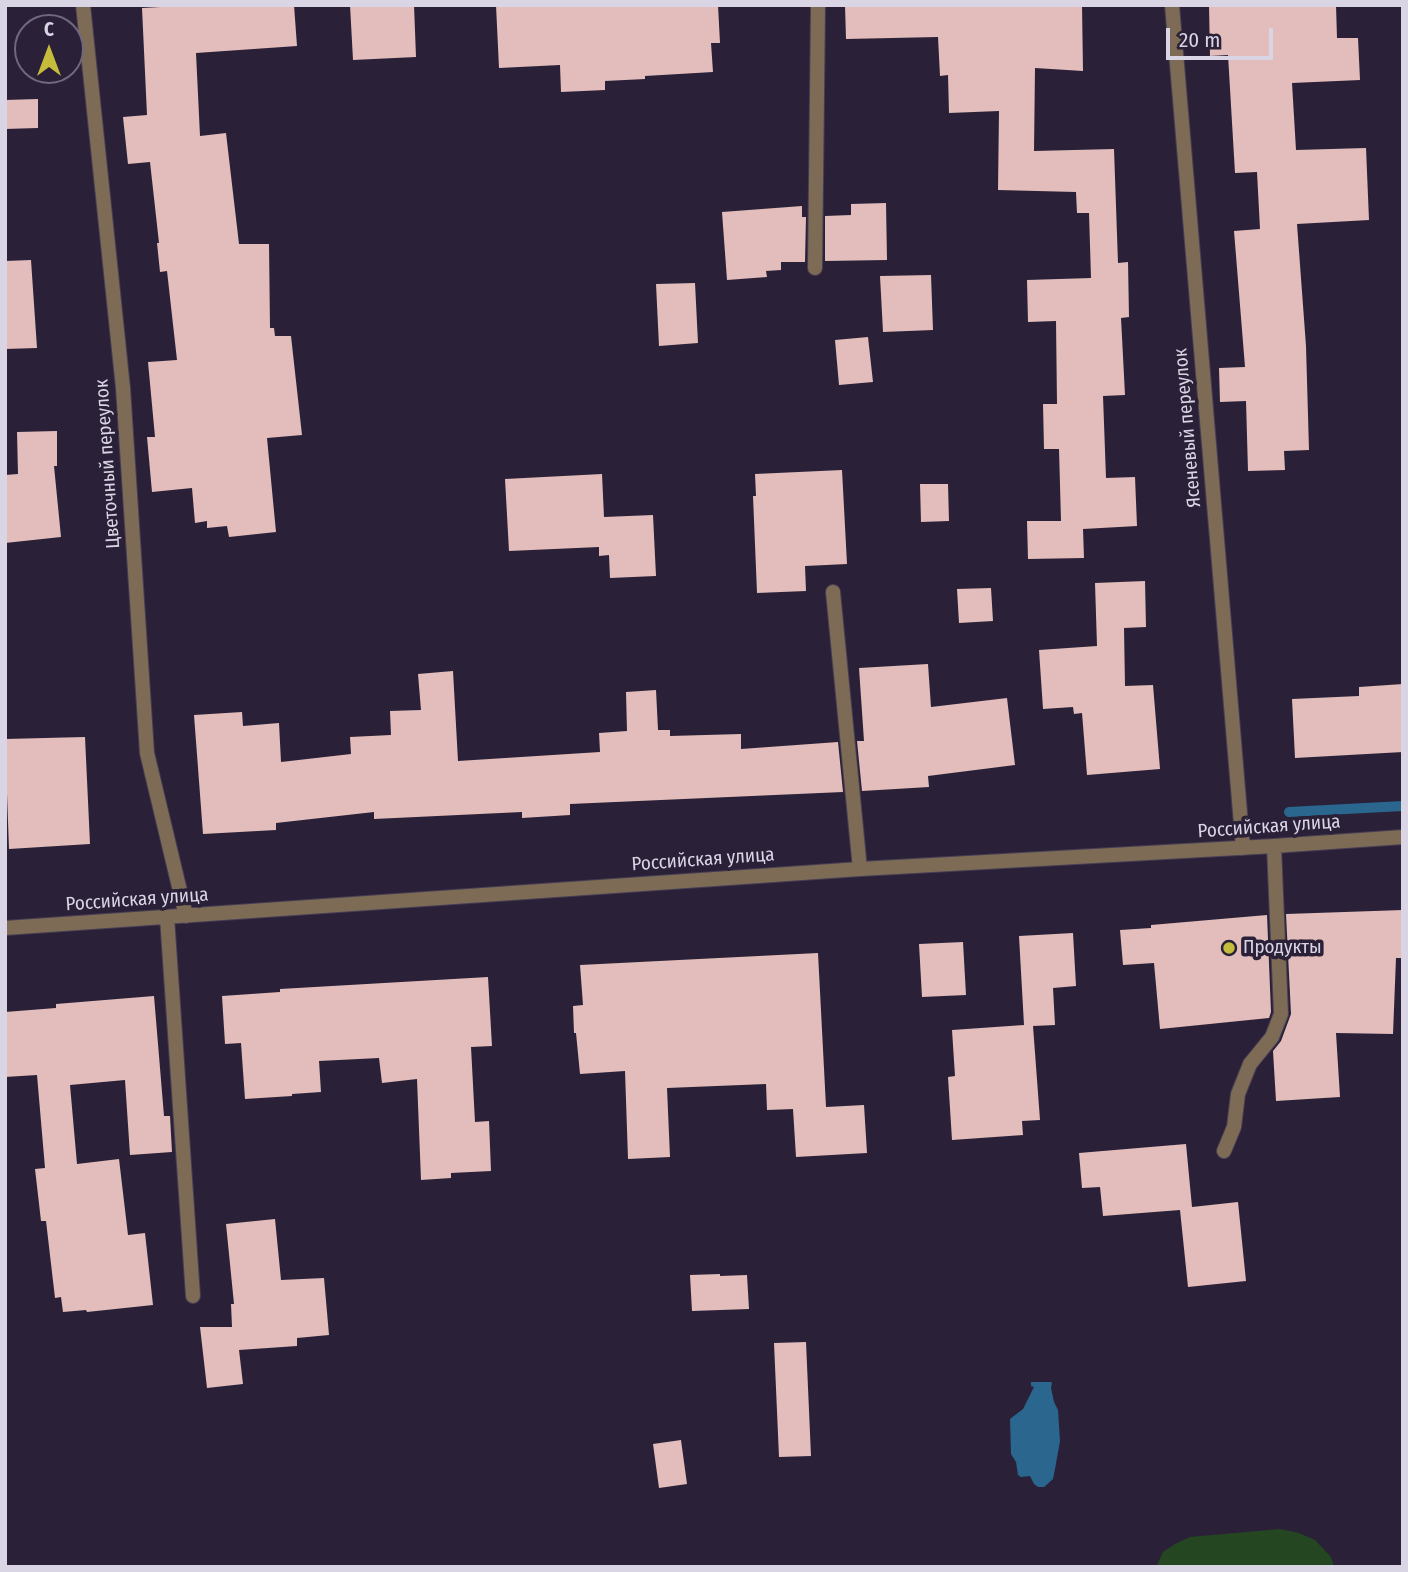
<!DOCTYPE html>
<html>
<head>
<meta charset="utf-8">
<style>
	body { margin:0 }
	#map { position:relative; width:1408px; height:1572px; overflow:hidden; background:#2a2138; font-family:"Fira Sans Condensed",sans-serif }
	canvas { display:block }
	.frame { position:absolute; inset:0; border:7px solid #dad5e5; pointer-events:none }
	.north { position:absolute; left:14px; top:14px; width:70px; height:70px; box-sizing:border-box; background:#2a2138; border:2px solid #70697d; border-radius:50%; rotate:0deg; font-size:19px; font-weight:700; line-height:28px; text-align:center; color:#dad5e5 }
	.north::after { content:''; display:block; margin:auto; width:24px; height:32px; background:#c6bc3c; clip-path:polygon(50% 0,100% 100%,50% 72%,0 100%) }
	.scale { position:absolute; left:1166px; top:28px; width:107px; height:32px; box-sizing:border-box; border:4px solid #dad5e5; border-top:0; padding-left:9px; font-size:21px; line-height:24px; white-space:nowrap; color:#dad5e5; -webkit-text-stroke:5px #2a2138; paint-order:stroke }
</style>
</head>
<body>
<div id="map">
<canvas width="1408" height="1572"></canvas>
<div class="frame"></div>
<div class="north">С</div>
<div class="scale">20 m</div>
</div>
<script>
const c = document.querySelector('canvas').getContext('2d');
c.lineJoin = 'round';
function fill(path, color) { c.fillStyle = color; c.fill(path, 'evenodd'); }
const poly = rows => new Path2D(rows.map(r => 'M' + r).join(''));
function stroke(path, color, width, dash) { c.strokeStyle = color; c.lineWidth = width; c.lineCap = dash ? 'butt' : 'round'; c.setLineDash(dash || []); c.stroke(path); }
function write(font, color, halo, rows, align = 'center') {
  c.font = font + ' "Fira Sans Condensed",sans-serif'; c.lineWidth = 7; c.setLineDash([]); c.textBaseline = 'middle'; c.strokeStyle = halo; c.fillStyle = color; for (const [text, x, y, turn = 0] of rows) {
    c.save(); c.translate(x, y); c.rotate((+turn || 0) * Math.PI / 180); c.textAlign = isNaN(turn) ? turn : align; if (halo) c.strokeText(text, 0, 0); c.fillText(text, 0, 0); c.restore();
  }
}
const green = poly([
	[1280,1529,1299,1533,1315,1540,1331,1557,1334,1567,1156,1567,1163,1552,1175,1544,1190,1537]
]);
const water = poly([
	[1031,1382,1052,1382,1051,1388,1054,1402,1058,1410,1060,1441,1055,1469,1053,1479,1044,1487,1038,1487,1034,1484,1030,1476,1021,1477,1018,1475,1016,1462,1011,1454,1010,1419,1023,1409,1034,1387,1031,1386]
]);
const stream = poly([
	[1289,812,1403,806]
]);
const building = poly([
	[197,5,294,5,297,46,196,53,200,136,226,133,239,244,269,244,270,328,274,328,275,336,291,336,302,435,267,438,276,532,229,537,227,526,207,528,207,521,195,523,192,488,152,492,147,437,155,437,148,362,177,360,167,271,160,272,157,243,159,243,150,162,128,164,123,117,147,115,142,8],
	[350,5,414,5,416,57,353,60],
	[496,5,718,5,720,43,711,43,713,72,645,76,645,79,605,81,605,90,561,92,560,65,499,68],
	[845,5,1082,5,1083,71,1035,68,1034,151,1114,149,1118,263,1128,262,1129,317,1121,318,1125,395,1103,396,1106,478,1135,477,1137,526,1083,529,1084,558,1028,559,1027,521,1061,521,1059,449,1044,449,1043,404,1057,404,1056,321,1028,322,1027,280,1091,278,1089,213,1077,213,1076,192,998,190,999,111,949,113,948,75,940,76,938,37,846,39],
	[1209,5,1336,5,1337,38,1358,38,1360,80,1292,83,1296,150,1366,148,1369,220,1297,224,1306,346,1309,450,1284,451,1285,470,1248,471,1246,401,1220,402,1219,368,1245,367,1234,231,1260,229,1257,172,1235,173,1228,55,1210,56],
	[38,99,38,128,5,129,5,100],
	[886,203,887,260,825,261,825,216,851,215,851,204],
	[802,206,802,217,806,217,805,262,781,262,781,270,766,271,767,277,727,280,722,212],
	[31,260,37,348,5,349,5,261],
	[931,275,933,330,883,332,880,276],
	[695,283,698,343,659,346,656,284],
	[868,337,873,382,839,385,835,340],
	[57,431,57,466,54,466,61,537,5,543,5,475,18,474,17,432],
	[842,470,847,564,805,566,806,591,757,593,753,496,756,496,755,474],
	[602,474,604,517,653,515,656,576,610,578,609,555,599,556,599,547,509,551,505,479],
	[920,484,948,484,949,521,921,522],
	[1145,581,1146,627,1124,628,1125,686,1153,685,1160,769,1087,775,1082,713,1074,714,1073,707,1043,709,1039,650,1097,646,1095,583],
	[991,588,993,621,959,623,957,589],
	[928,664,931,707,1007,698,1015,765,928,776,929,787,862,791,857,741,864,741,859,668],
	[453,671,458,761,600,752,599,733,627,731,626,692,656,690,658,730,670,730,670,736,741,734,741,749,838,742,843,792,570,804,570,815,522,818,522,812,374,819,374,812,276,823,276,830,203,834,194,715,242,712,243,726,279,723,281,762,351,754,350,737,391,735,390,711,421,710,418,674],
	[1403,684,1403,752,1295,758,1292,699,1359,696,1359,687],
	[85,737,90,844,9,849,5,739],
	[1403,910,1403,958,1396,958,1393,1034,1336,1033,1340,1097,1276,1101,1273,1051,1281,1041,1291,1014,1286,914],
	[1267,915,1271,1012,1269,1018,1160,1029,1154,963,1123,965,1120,930,1151,928,1151,925],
	[1073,933,1076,986,1053,988,1055,1025,1033,1026,1040,1120,1022,1121,1023,1135,952,1140,948,1077,955,1076,952,1030,1024,1025,1019,936],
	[963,942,966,995,922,997,919,944],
	[818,953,826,1107,864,1105,867,1153,796,1157,793,1109,767,1110,766,1084,667,1088,670,1157,628,1159,625,1071,580,1074,576,1033,574,1033,573,1006,583,1005,580,965],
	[488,977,492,1046,471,1047,475,1122,489,1121,491,1171,451,1173,451,1178,421,1180,417,1079,382,1083,379,1058,319,1061,321,1092,292,1094,292,1096,245,1099,241,1043,225,1044,222,996,280,992,280,989],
	[154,996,164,1116,170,1116,172,1152,130,1155,125,1080,70,1085,77,1164,119,1159,128,1235,145,1233,153,1305,87,1312,86,1310,63,1312,61,1297,55,1298,46,1221,41,1221,35,1169,45,1168,37,1075,5,1077,5,1012,56,1008,56,1004],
	[1186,1144,1192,1207,1238,1202,1246,1281,1188,1287,1180,1210,1103,1216,1100,1187,1082,1188,1079,1153],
	[275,1219,281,1280,324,1278,329,1335,297,1338,297,1346,239,1350,243,1384,207,1388,200,1327,232,1327,231,1304,234,1304,226,1224],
	[720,1274,720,1276,747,1275,749,1309,692,1311,690,1275],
	[806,1342,811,1456,779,1457,774,1343],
	[681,1440,687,1484,659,1488,653,1444]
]);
const lane = poly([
	[815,268,818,5],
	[833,592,860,869]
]);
const street = poly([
	[83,5,123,388,147,753,186,916],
	[1172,5,1243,848],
	[167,917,193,1296],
	[5,928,860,869,1274,846,1403,837],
	[1224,1151,1234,1127,1238,1094,1250,1064,1272,1037,1281,1014,1274,846]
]);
const markers = [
	[1229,948,7,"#c6bc3c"]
];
const streetNames = [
	["Ясеневый переулок",1188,428,-95],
	["Цветочный переулок",108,464,-94],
	["Российская улица",1269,827,-4],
	["Российская улица",703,860,-4],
	["Российская улица",137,900,-4]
];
const poiNames = [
	["Продукты",1243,948]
];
fill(green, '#244722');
fill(water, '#2a668e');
stroke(stream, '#2a668e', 10);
fill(building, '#e2bdbb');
stroke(lane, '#463e54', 16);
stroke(street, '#463e54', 16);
stroke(lane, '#7d6b55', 14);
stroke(street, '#7d6b55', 14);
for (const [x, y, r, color] of markers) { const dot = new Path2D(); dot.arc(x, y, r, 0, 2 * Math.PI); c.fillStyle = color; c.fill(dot); stroke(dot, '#2a2138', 2.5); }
write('19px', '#dad5e5', '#2a2138', streetNames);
write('19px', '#dad5e5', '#2a2138', poiNames, 'left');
</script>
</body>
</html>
